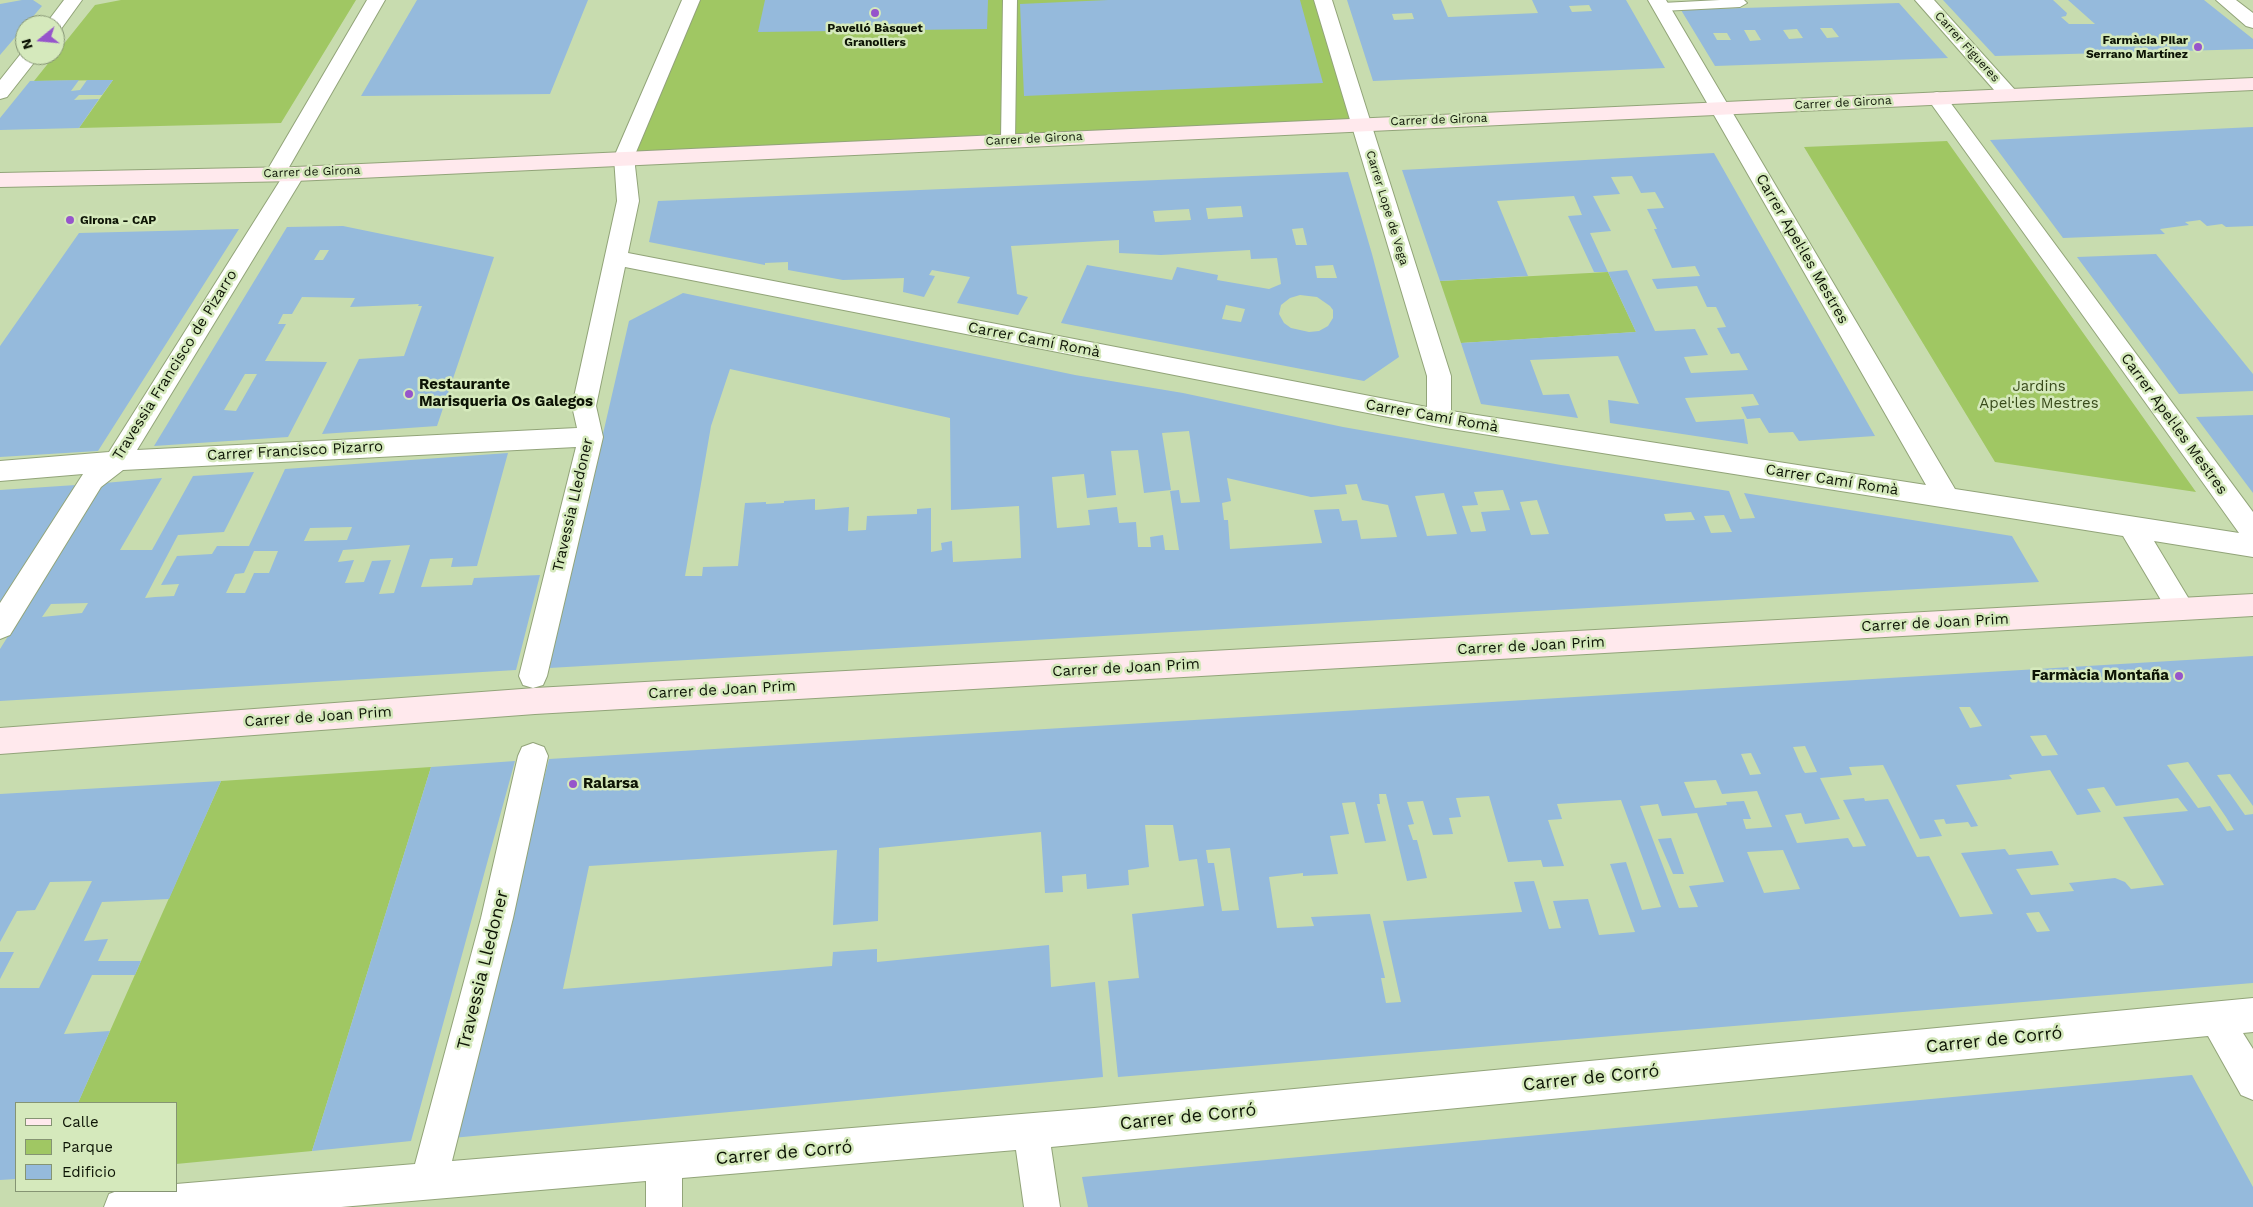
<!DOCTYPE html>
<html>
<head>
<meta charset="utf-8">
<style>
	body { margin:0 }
	#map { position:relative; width:2253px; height:1207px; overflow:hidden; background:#c8dcaf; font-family:"Work Sans",sans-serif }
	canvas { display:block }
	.legend { position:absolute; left:15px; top:1102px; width:162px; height:90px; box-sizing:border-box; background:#d5e9bc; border:1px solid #859473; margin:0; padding:6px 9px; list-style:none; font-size:15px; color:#0d1405 }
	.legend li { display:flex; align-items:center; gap:10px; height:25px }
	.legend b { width:25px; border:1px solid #859473 }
	.north { position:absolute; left:15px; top:15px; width:50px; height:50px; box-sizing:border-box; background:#d5e9bc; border:1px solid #859473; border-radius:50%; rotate:253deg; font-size:14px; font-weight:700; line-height:20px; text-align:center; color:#0d1405 }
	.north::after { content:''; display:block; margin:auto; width:18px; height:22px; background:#9655cb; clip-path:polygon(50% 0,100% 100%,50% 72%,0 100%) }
</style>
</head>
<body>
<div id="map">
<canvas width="2253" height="1207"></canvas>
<ul class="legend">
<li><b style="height:6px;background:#ffe9ed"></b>Calle</li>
<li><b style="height:14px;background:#a0c763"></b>Parque</li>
<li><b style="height:14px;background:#95badc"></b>Edificio</li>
</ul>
<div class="north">N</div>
</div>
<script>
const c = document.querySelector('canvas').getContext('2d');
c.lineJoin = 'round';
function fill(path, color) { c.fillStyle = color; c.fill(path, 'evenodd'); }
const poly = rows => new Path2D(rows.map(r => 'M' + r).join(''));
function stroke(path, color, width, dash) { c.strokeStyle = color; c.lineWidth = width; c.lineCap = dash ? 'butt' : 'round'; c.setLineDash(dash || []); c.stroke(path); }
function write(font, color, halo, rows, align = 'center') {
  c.font = font + ' "Work Sans",sans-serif'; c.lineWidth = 5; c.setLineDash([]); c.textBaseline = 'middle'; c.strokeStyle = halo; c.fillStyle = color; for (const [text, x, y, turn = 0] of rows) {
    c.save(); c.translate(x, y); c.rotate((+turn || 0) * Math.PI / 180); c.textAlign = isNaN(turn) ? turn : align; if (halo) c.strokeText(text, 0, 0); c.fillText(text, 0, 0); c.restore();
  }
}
const green = poly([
	[121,0,356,0,281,123,79,128,113,80,34,81,95,5],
	[691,0,1323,0,1362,124,624,157],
	[1947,141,2196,492,1995,462,1804,147],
	[1608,272,1636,332,1461,343,1440,281],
	[431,767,312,1151,176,1164,176,1103,78,1103,221,781]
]);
const building = poly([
	[22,0,33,0,42,6,0,55,0,4],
	[417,0,588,0,550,94,361,96],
	[765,0,988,0,987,29,758,32],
	[1108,0,1300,0,1323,83,1024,96,1020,4],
	[1347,0,1441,0,1448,17,1538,13,1532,0,1626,0,1665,68,1373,81],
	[1589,5,1592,11,1572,12,1569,6],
	[1412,13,1414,19,1394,20,1392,14],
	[1943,0,2053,0,2067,13,2066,16,2061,17,2069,24,2095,24,2068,0,2204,0,2253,39,2253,49,1995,56],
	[1899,3,1948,58,1715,66,1681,10],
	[1820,28,1832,28,1839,37,1827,38],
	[1797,29,1803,38,1789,39,1783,30],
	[1744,30,1755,30,1761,40,1750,41],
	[1713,33,1727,33,1731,40,1717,40],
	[79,80,71,91,80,90,87,80,113,80,102,95,79,95,74,100,99,99,79,128,0,130,0,118,30,81],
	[2253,127,2253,226,2226,227,2222,224,2207,226,2200,220,2185,222,2189,225,2160,229,2165,234,2063,238,1990,140],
	[1714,153,1875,436,1799,441,1793,432,1769,433,1760,418,1747,419,1741,407,1759,405,1753,394,1685,398,1696,422,1744,419,1748,444,1610,423,1608,400,1639,404,1618,356,1530,360,1543,395,1569,394,1578,418,1481,404,1461,343,1636,332,1608,272,1627,270,1655,331,1695,329,1708,355,1684,357,1691,373,1748,370,1739,353,1731,354,1717,328,1726,327,1716,307,1707,307,1697,286,1657,289,1652,279,1700,276,1695,266,1672,268,1654,229,1657,229,1647,209,1664,208,1655,192,1641,193,1632,176,1611,177,1620,194,1593,196,1611,231,1590,233,1608,272,1594,272,1568,216,1582,215,1574,196,1497,201,1528,276,1440,281,1402,170],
	[1348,172,1372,254,1399,357,1364,381,1061,323,1087,265,1172,280,1177,267,1218,275,1217,280,1269,289,1281,284,1277,258,1251,259,1250,250,1161,255,1119,253,1119,240,1011,246,1017,294,1028,297,1018,315,957,303,970,277,932,270,929,275,935,276,924,297,903,292,904,278,843,280,788,270,788,262,765,263,765,265,649,242,658,201],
	[1241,206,1243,217,1208,219,1206,208],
	[1189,209,1191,220,1155,222,1153,211],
	[1303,228,1307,245,1296,245,1292,229],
	[1333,265,1337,278,1317,278,1315,266],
	[1300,295,1317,297,1330,306,1333,310,1333,318,1328,326,1319,331,1309,332,1291,328,1284,323,1279,314,1281,305,1290,298],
	[1226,305,1245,309,1241,322,1222,319],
	[343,226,494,257,437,426,322,434,359,359,404,356,422,306,418,306,419,304,350,307,355,298,302,297,292,314,283,314,278,324,286,324,265,361,327,362,288,437,154,446,287,227],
	[320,250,329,250,323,260,314,260],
	[245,374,257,374,236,411,224,410],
	[239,229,98,451,0,457,0,346,79,233],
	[2156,254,2253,374,2253,391,2179,394,2077,257],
	[683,293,1075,375,1183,393,1343,427,1561,465,1729,491,1740,519,1755,518,1744,493,2012,536,2039,582,549,668,629,321],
	[730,369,950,418,951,510,1019,506,1021,558,953,562,952,541,941,543,942,550,931,552,931,508,917,509,917,514,867,516,866,530,848,531,849,507,815,510,815,499,784,501,784,503,766,504,766,502,745,503,738,566,703,567,702,576,685,576,711,426],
	[1189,431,1200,502,1181,503,1179,490,1170,491,1179,550,1165,550,1163,535,1150,537,1151,547,1138,547,1136,522,1119,523,1117,507,1088,510,1090,525,1057,528,1052,477,1084,474,1087,498,1116,495,1111,451,1138,450,1144,493,1171,490,1162,433],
	[1227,478,1311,497,1347,494,1345,485,1357,484,1362,500,1388,505,1397,537,1361,539,1357,520,1342,521,1339,509,1314,510,1322,543,1230,549,1228,520,1224,520,1222,503,1231,501],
	[1503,490,1510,510,1481,512,1486,531,1471,532,1462,506,1478,505,1474,492],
	[1444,493,1457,534,1427,536,1415,496],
	[1537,500,1549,534,1531,535,1520,502],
	[1691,512,1695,520,1666,521,1664,514],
	[1724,515,1732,532,1711,533,1704,516],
	[2253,415,2253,493,2196,417],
	[508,453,477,566,451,567,453,558,430,559,421,587,472,585,474,578,540,575,516,670,0,701,0,649,104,483,162,478,120,550,152,550,193,476,254,472,224,532,178,535,145,598,155,597,174,596,179,584,161,585,177,556,212,554,217,546,249,546,285,469],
	[352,527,347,540,304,541,310,528],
	[410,545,394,593,379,594,391,560,372,561,364,582,345,583,354,560,338,562,343,550],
	[254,551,278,551,269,573,254,573,245,593,226,593,235,574,244,573],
	[88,603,82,613,42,617,51,604],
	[76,485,0,603,0,490],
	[2253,656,2253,806,2230,774,2217,775,2245,815,2253,814,2253,983,1118,1077,1108,981,1139,978,1132,914,1204,906,1197,859,1179,861,1173,825,1145,825,1149,867,1128,870,1129,885,1087,889,1086,874,1062,876,1063,892,1045,893,1041,832,879,848,878,921,833,925,837,850,589,866,563,989,832,966,833,952,877,949,877,962,1049,945,1051,987,1095,982,1103,1077,452,1138,549,759],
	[1959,707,1970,707,1982,726,1970,728],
	[2046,735,2058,755,2042,756,2030,736],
	[1805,746,1817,772,1805,773,1803,770,1793,747],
	[1751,753,1761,774,1750,775,1741,754],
	[2188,762,2226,817,2234,830,2227,831,2210,806,2198,808,2167,765],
	[1883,765,1920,839,1942,836,1934,820,1944,819,1946,824,1968,822,1971,827,1978,826,1956,785,2012,779,2009,775,2050,770,2077,815,2101,812,2087,789,2104,787,2116,806,2178,798,2188,811,2123,817,2164,885,2131,889,2125,882,2115,878,2069,883,2074,891,2031,895,2016,869,2059,865,2052,851,2009,855,2005,849,1961,853,1993,914,1960,917,1929,856,1917,857,1888,799,1865,801,1864,798,1843,800,1866,846,1853,847,1848,838,1797,843,1785,815,1801,813,1805,824,1840,819,1820,778,1852,775,1849,767],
	[1716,780,1722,794,1757,791,1772,827,1746,829,1743,819,1751,819,1744,801,1726,802,1727,805,1695,808,1684,782],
	[1379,794,1386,794,1407,881,1427,878,1417,840,1413,840,1408,825,1414,824,1407,802,1423,801,1433,835,1453,834,1449,818,1461,817,1456,798,1489,796,1508,862,1541,860,1543,867,1564,866,1548,820,1562,819,1557,804,1621,800,1661,907,1642,910,1626,862,1610,864,1635,932,1599,935,1588,899,1553,901,1561,928,1549,929,1534,881,1514,882,1522,912,1383,921,1401,1002,1386,1003,1381,978,1385,978,1370,914,1311,917,1314,926,1277,928,1269,877,1303,873,1303,876,1338,874,1330,836,1349,834,1342,803,1355,802,1365,843,1386,841,1377,804,1380,804],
	[1658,804,1662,816,1697,813,1724,882,1689,886,1698,907,1679,908,1640,806],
	[1230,848,1239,910,1222,911,1214,863,1208,863,1206,850],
	[1783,850,1800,889,1764,893,1747,852],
	[2039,912,2050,931,2037,932,2026,913],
	[515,761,411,1141,312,1151,431,767],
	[221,781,169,899,102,902,84,941,108,939,98,961,141,961,135,975,92,975,64,1034,110,1031,78,1103,16,1103,16,1179,0,1180,0,988,39,988,92,881,50,882,35,910,17,911,0,942,0,794],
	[1671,838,1678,857,1684,874,1673,874,1658,839],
	[0,952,14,952,0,979],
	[2192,1075,2253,1187,2253,1207,1088,1207,1082,1177]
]);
const lane = poly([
	[1003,0,1017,0,1015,140,1013,143,1008,145,1003,143,1001,140,1003,0],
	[1720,0,1744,0,1747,3,1740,7,1662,11,1655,7,1662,3,1720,0]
]);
const street = poly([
	[64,0,82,0,61,29,55,30,55,25,45,25,64,0],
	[367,0,385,0,288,169,295,167,302,169,305,174,137,450,577,428,572,406,617,201,614,157,682,0,700,0,634,157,639,201,628,253,1427,407,1427,376,1314,0,1332,0,1451,376,1451,411,1926,485,1648,0,1666,0,1955,489,2239,533,1927,98,1930,94,1937,92,1944,94,2253,512,2253,557,2154,541,2195,609,2191,617,2181,620,2171,617,2123,536,1439,427,625,267,596,406,603,437,547,676,543,685,533,688,523,685,519,676,576,447,123,470,101,487,10,635,0,639,0,603,83,474,0,481,0,461,109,452,281,179,275,181,268,179,265,174,367,0],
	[1915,0,1934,0,2016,91,2019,95,2016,99,2009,101,2002,99,1915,0],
	[2216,0,2236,0,2253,13,2253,28,2246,26,2216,0],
	[23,51,25,51,25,55,40,55,7,97,0,99,0,80,23,51],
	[533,743,544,747,548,756,513,918,452,1161,1094,1108,2253,998,2253,1032,2243,1033,2253,1049,2253,1100,2241,1095,2208,1036,1051,1147,1060,1207,1024,1207,1016,1150,682,1178,682,1207,646,1207,646,1181,341,1207,104,1207,109,1194,117,1191,176,1191,176,1184,415,1164,481,918,518,756,522,747,533,743]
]);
const secondary = poly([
	[2253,78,2253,90,295,181,0,187,0,173,295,167,2253,78],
	[2253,594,2253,616,535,714,0,754,0,728,535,688,2253,594]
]);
const markers = [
	[875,13,5,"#9655cb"],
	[2198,47,5,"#9655cb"],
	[70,220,5,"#9655cb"],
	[409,394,5,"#9655cb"],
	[2179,676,5,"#9655cb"],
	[573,784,5,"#9655cb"]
];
const farPoinames = [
	["Pavelló Bàsquet",875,28],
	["Granollers",875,42],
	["Farmàcia Pilar",2188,40,"right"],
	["Serrano Martínez",2188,54,"right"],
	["Girona - CAP",80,220,"left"]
];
const farStreetnames = [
	["Carrer Figueres",1967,47,48],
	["Carrer de Girona",1843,103,-3],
	["Carrer de Girona",1439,120,-2],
	["Carrer de Girona",1034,139,-3],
	["Carrer de Girona",312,172,-2],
	["Carrer Lope de Vega",1387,208,73]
];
const streetNames = [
	["Carrer Apel·les Mestres",1802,249,60],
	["Carrer Camí Romà",1034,340,11],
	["Travessia Francisco de Pizarro",175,365,-58],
	["Carrer Camí Romà",1432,416,10],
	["Carrer Apel·les Mestres",2174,424,54],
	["Carrer Francisco Pizarro",295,451,-3],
	["Carrer Camí Romà",1832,480,9],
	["Travessia Lledoner",573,505,-77],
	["Carrer de Joan Prim",1935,623,-3],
	["Carrer de Joan Prim",1531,646,-3],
	["Carrer de Joan Prim",1126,668,-3],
	["Carrer de Joan Prim",722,690,-3],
	["Carrer de Joan Prim",318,717,-4]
];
const poiNames = [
	["Restaurante",419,385],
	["Marisqueria Os Galegos",419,402],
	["Farmàcia Montaña",2169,676,"right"],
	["Ralarsa",583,784]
];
const parkNames = [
	["Jardins",2039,387],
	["Apel·les Mestres",2039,404]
];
const nearStreetnames = [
	["Travessia Lledoner",483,970,-76],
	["Carrer de Corró",1994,1040,-6],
	["Carrer de Corró",1591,1078,-6],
	["Carrer de Corró",1188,1117,-6],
	["Carrer de Corró",784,1153,-5]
];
fill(green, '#a0c763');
fill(building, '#95badc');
stroke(lane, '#92a479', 2);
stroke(street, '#92a479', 2);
stroke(secondary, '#92a479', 2);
fill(lane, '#fff');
fill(street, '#fff');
fill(secondary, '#ffe9ed');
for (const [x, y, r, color] of markers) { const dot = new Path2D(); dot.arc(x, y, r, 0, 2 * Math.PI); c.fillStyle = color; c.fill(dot); stroke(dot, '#d5e9bc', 2); }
write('bold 12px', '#0d1405', '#d5e9bc', farPoinames);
write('12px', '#0d1405', '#d5e9bc', farStreetnames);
write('15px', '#0d1405', '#d5e9bc', streetNames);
write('bold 15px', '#0d1405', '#d5e9bc', poiNames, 'left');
write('15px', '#394b1b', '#d5e9bc', parkNames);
write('18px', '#0d1405', '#d5e9bc', nearStreetnames);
</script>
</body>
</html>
